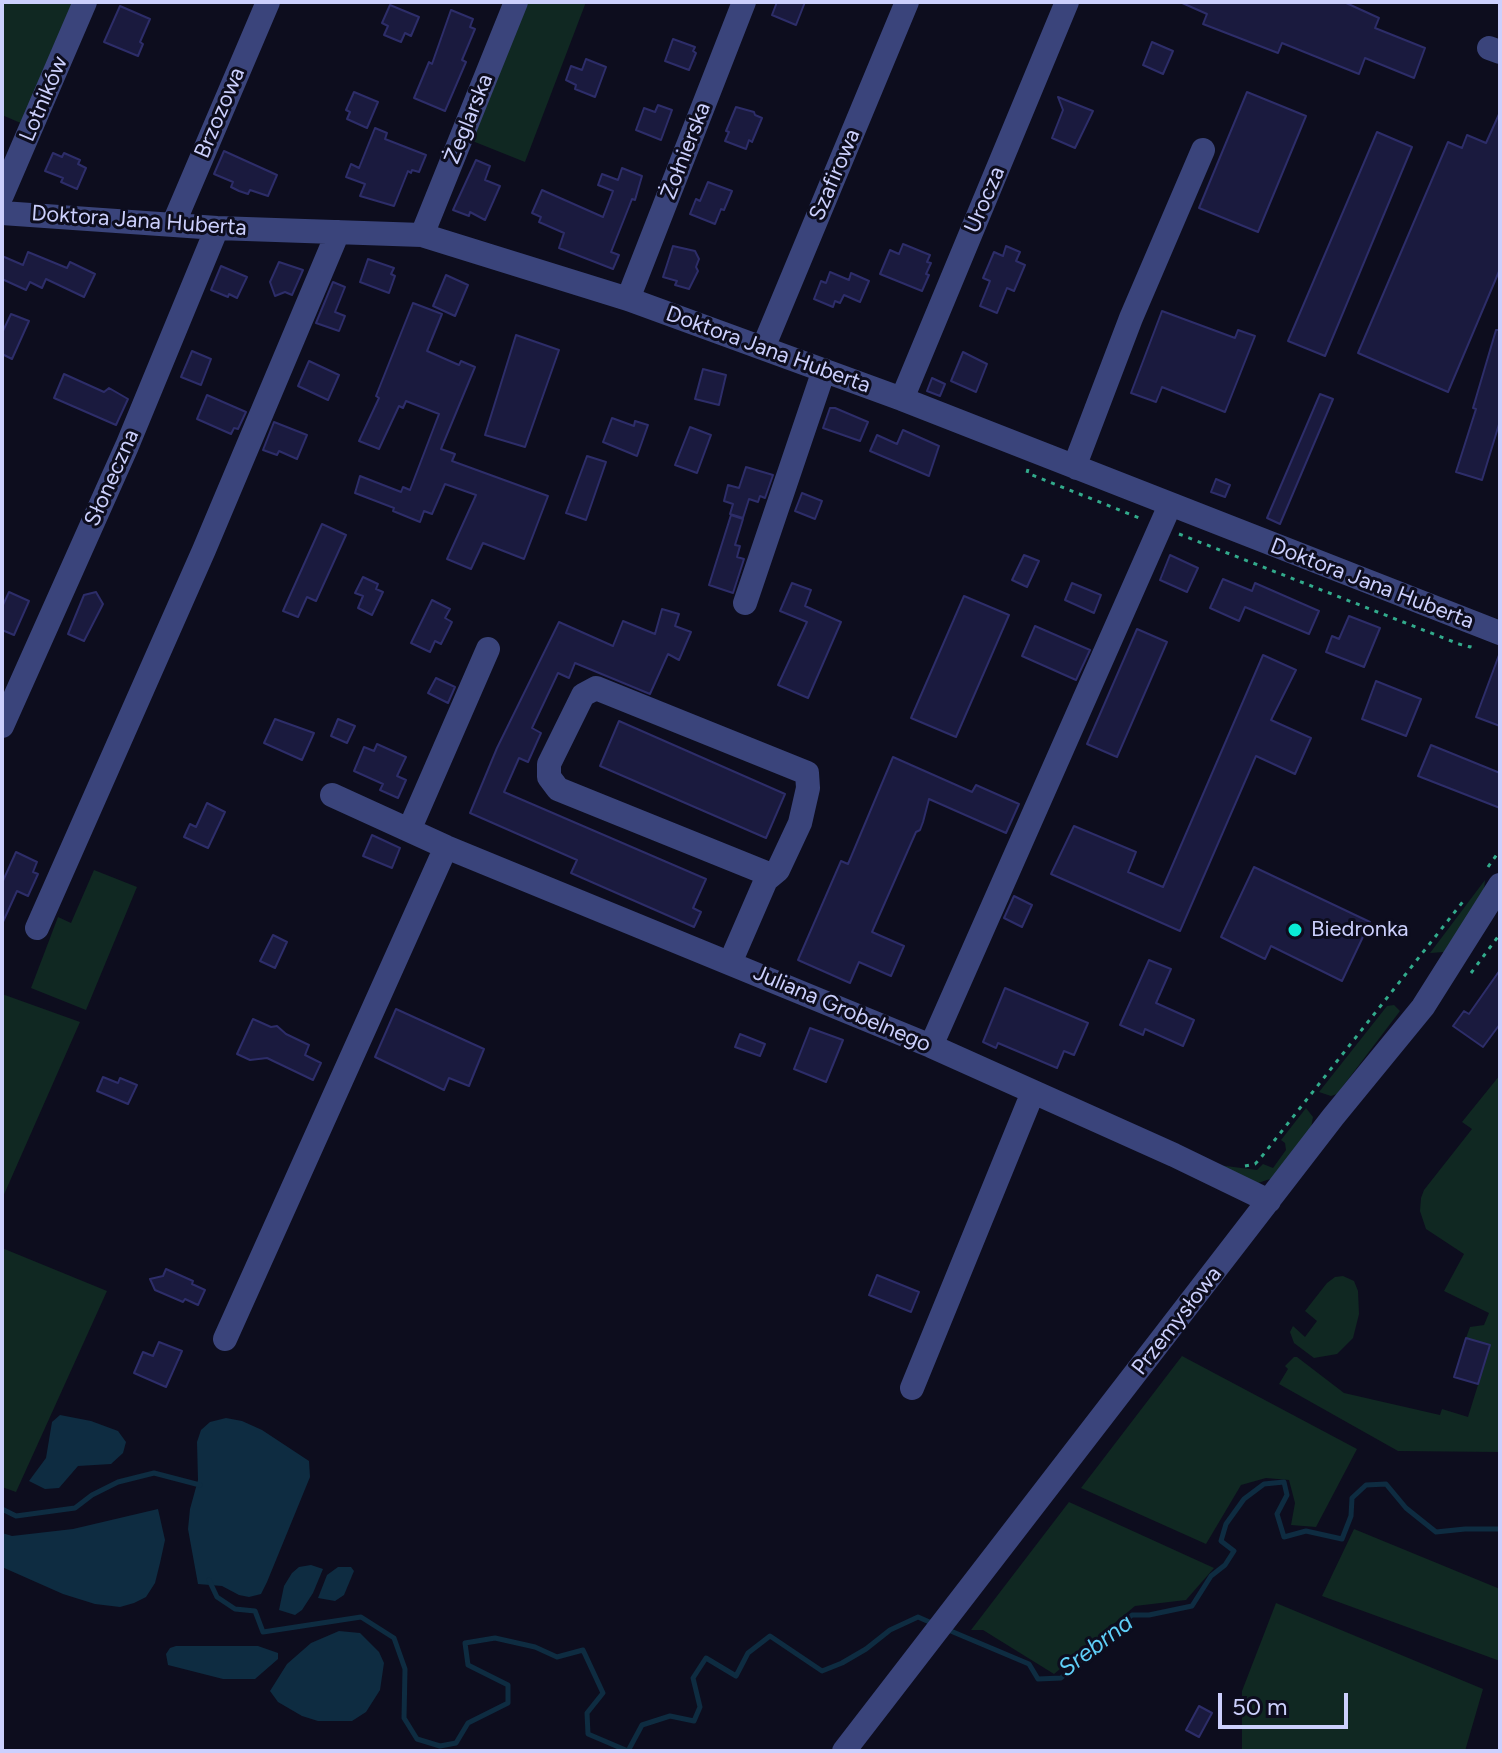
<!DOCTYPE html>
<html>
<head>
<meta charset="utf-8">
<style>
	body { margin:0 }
	#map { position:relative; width:1502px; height:1753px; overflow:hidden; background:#0d0d1e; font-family:Figtree,sans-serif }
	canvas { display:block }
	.frame { position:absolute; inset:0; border:4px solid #ccd0fd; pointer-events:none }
	.scale { position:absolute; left:1218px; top:1693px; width:130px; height:36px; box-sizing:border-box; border:4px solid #ccd0fd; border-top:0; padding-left:10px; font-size:24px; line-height:28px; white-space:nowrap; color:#ccd0fd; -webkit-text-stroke:6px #0d0d1e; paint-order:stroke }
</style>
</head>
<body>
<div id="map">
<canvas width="1502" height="1753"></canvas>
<div class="frame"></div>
<div class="scale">50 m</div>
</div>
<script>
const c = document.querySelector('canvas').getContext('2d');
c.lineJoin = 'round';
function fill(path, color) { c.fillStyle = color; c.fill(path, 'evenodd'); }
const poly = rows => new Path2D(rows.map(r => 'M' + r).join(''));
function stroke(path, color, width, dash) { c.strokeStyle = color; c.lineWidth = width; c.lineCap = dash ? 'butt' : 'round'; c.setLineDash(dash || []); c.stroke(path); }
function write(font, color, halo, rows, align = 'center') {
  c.font = font + ' Figtree,sans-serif'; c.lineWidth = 6; c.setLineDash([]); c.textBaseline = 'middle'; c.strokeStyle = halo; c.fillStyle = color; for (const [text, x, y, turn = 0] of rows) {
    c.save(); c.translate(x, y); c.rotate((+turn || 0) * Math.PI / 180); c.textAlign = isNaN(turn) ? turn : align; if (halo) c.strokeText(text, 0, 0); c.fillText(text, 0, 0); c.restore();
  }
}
const green = poly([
	[2,2,76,2,23,124,2,115],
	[526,2,586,2,525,162,470,140],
	[94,870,137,887,86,1010,31,988,58,917,71,923],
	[1485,880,1484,890,1444,952,1430,953],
	[2,994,80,1022,2,1199],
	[1394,1005,1400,1011,1337,1094,1331,1096,1319,1092,1387,1006],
	[1500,1075,1500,1452,1398,1451,1279,1384,1288,1369,1285,1366,1294,1357,1297,1357,1344,1393,1440,1415,1442,1409,1468,1417,1490,1346,1466,1338,1470,1327,1484,1325,1489,1313,1444,1291,1464,1254,1426,1229,1420,1211,1421,1198,1424,1190,1472,1129,1462,1122],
	[1306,1108,1313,1117,1311,1128,1273,1178,1258,1183,1210,1164,1257,1170,1263,1164,1273,1168,1286,1150,1285,1143,1281,1140],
	[2,1248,107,1291,16,1492,2,1487],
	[1343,1276,1354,1281,1358,1291,1359,1314,1353,1338,1337,1354,1314,1358,1294,1343,1290,1332,1293,1326,1305,1337,1317,1321,1305,1311,1327,1283,1335,1277],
	[1182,1356,1357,1449,1316,1527,1291,1525,1295,1503,1289,1480,1266,1478,1241,1485,1206,1544,1081,1488],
	[1069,1502,1214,1568,1186,1600,1135,1606,1054,1674,983,1630,971,1630],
	[1354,1529,1500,1589,1500,1661,1322,1596],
	[1276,1603,1483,1689,1465,1751,1242,1751,1242,1691]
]);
const water = poly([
	[60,1415,91,1421,118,1431,126,1442,123,1453,111,1464,78,1466,59,1488,45,1489,29,1481,46,1458,52,1422],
	[226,1418,242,1421,262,1430,309,1461,310,1477,267,1582,261,1594,249,1597,239,1595,222,1586,198,1584,188,1529,190,1509,198,1480,197,1442,201,1430,210,1422],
	[158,1509,165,1540,160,1563,155,1583,146,1597,134,1603,120,1607,95,1604,63,1594,2,1567,2,1533,12,1536,73,1529],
	[311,1565,323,1569,313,1593,302,1610,295,1615,279,1610,284,1586,292,1573,299,1567],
	[338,1567,351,1567,354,1571,344,1595,335,1601,318,1598,327,1575],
	[339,1631,360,1633,379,1652,384,1663,380,1690,366,1712,352,1721,318,1721,302,1716,278,1702,270,1691,287,1664,311,1643],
	[176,1646,258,1646,278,1653,278,1659,255,1679,223,1679,168,1665,166,1654,170,1648]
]);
const stream = poly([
	[2,1509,16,1516,75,1508,92,1495,118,1482,154,1473,200,1485],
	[209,1580,217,1597,235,1609,255,1611,263,1632,361,1617,394,1638,405,1669,404,1718,417,1739,440,1746,456,1743,468,1723,508,1703,508,1685,468,1665,465,1643,495,1638,535,1647,557,1657,583,1650,603,1693,587,1713,588,1734,628,1751],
	[946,1629,1029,1664,1038,1679,1061,1678,1132,1615,1149,1615,1192,1606,1211,1576,1225,1565,1234,1551,1221,1541,1226,1524,1244,1499,1264,1484,1284,1482,1287,1495,1277,1514,1284,1537,1306,1531,1342,1539,1351,1516,1352,1498,1366,1485,1386,1484,1406,1508,1436,1532,1465,1529,1500,1529],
	[628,1751,642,1725,670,1716,694,1721,700,1707,693,1678,706,1658,736,1676,748,1653,770,1636,822,1671,842,1663,866,1649,890,1630,918,1617,934,1624]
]);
const building = poly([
	[777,2,805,2,796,25,772,15,777,2],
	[1180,2,1344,2,1379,18,1375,28,1425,48,1414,78,1365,58,1359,74,1282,43,1278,53,1203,24,1207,14,1180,2],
	[390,5,419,17,411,36,405,33,401,42,384,35,388,26,382,23,390,5],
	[120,6,150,19,140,42,143,44,138,56,104,42,120,6],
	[451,10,473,19,470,27,475,29,462,60,466,62,445,111,414,98,429,62,432,64,451,10],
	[673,39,695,47,693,51,696,53,689,70,665,61,673,39],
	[1152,42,1173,51,1163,74,1143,65,1152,42],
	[586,59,606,67,595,97,575,89,576,85,566,80,571,66,582,70,586,59],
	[354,92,378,102,367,128,347,119,350,112,346,110,354,92],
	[1247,92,1306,116,1258,232,1199,208,1247,92],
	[1058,97,1093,111,1075,148,1052,138,1063,110,1058,97],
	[658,105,672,110,661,140,636,130,644,108,655,112,658,105],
	[736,107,754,112,755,115,762,118,752,142,749,140,746,149,725,141,729,132,726,131,736,107],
	[1500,112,1500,269,1448,392,1358,353,1448,142,1462,148,1467,135,1486,143,1500,112],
	[375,128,387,133,385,139,426,155,419,172,412,170,411,173,408,171,394,206,360,196,365,184,346,177,351,164,359,168,375,128],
	[1377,132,1412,147,1325,356,1288,341,1377,132],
	[224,151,277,175,268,196,250,190,248,194,239,191,231,187,233,182,214,174,224,151],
	[53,153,62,157,64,153,80,160,78,164,86,168,77,189,61,182,63,178,45,171,53,153],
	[476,160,490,166,485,180,500,186,485,220,470,212,469,216,453,210,476,160],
	[622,168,642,176,635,200,632,199,611,252,619,255,613,269,559,248,564,233,539,222,541,217,532,213,542,190,603,217,613,191,598,185,602,174,618,180,622,168],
	[708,182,732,191,724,210,721,209,715,224,690,214,696,199,700,201,708,182],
	[903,244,930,255,927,262,931,263,926,274,929,275,922,291,880,274,890,250,899,254,903,244],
	[673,246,695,251,699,259,696,267,698,271,689,289,675,285,677,281,663,277,673,246],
	[1006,246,1020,252,1016,261,1025,265,1014,291,1007,288,997,313,980,306,990,281,983,278,994,252,1003,256,1006,246],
	[28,252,67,268,70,262,95,274,84,297,46,279,42,288,30,282,26,290,2,279,2,256,23,265,28,252],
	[368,259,394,268,391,274,395,276,389,293,360,282,368,259],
	[279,262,303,270,292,295,285,292,275,296,270,282,279,262],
	[221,266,247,277,237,298,229,294,228,297,211,290,221,266],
	[830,272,849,280,851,273,869,281,860,302,844,295,840,303,835,301,833,307,814,299,821,281,826,283,830,272],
	[446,275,468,285,455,316,433,306,446,275],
	[333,282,345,287,335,312,345,316,339,331,316,323,333,282],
	[413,303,442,314,427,351,459,365,461,361,475,367,441,449,455,454,452,461,548,496,524,559,483,543,471,569,447,559,476,495,445,484,432,514,424,511,420,522,393,511,394,508,355,493,360,476,401,492,403,487,410,490,439,414,406,401,403,408,399,406,379,449,359,441,379,398,376,396,413,303],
	[1162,311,1235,338,1238,330,1255,336,1225,412,1162,387,1156,402,1131,393,1162,311],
	[11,314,29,321,12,359,2,354,2,333,11,314],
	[1496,330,1500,330,1500,421,1482,480,1456,472,1476,409,1473,408,1496,330],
	[516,335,559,350,525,447,485,435,516,335],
	[192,351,211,359,201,385,181,377,192,351],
	[963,352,987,364,976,392,951,381,963,352],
	[309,361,339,375,328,400,298,386,309,361],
	[703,369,726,375,719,405,695,399,703,369],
	[64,374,104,392,109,388,128,399,116,425,54,398,64,374],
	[932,378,945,384,940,396,927,391,932,378],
	[1320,394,1333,399,1280,524,1267,518,1320,394],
	[207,395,246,412,238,429,234,428,231,434,197,419,207,395],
	[830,408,835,408,868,422,860,441,823,428,830,408],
	[612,418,634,426,635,421,648,425,637,456,603,442,612,418],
	[274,422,307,435,297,459,279,451,277,455,263,450,274,422],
	[690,427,711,435,697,473,675,465,690,427],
	[903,430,939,446,929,476,870,451,877,435,897,444,903,430],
	[587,456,606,462,586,520,566,513,587,456],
	[746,467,773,475,765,498,760,496,758,502,749,499,743,518,730,514,733,504,724,501,728,485,739,488,746,467],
	[1216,479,1230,485,1225,497,1211,492,1216,479],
	[802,493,822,501,815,519,795,511,802,493],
	[731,515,743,519,735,545,740,546,737,557,744,559,733,593,709,585,731,515],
	[322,524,346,535,316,601,307,597,298,617,283,611,322,524],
	[1024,555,1039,561,1027,587,1012,580,1024,555],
	[1170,555,1198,568,1187,592,1160,580,1170,555],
	[363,577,378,584,376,589,383,592,372,615,358,608,363,596,355,593,363,577],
	[1223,579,1252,591,1255,583,1319,611,1309,634,1245,607,1239,621,1210,608,1223,579],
	[792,583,811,590,805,606,841,622,808,698,778,685,807,622,780,611,792,583],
	[1072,583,1101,595,1094,613,1065,600,1072,583],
	[9,592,29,601,14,635,2,630,2,607,9,592],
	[96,592,103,604,84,641,68,634,84,595,96,592],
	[964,596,1009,615,956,737,911,718,964,596],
	[432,600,450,609,445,618,452,622,441,644,435,641,430,652,411,643,432,600],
	[662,609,679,614,675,626,691,632,679,660,668,654,650,694,575,663,569,678,558,673,532,728,541,733,528,762,519,758,504,792,706,879,693,908,701,912,694,927,571,873,577,860,470,813,497,748,559,622,613,646,623,621,655,634,662,609],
	[1349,616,1380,628,1364,667,1326,652,1332,636,1339,639,1349,616],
	[1035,626,1090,650,1076,680,1022,656,1035,626],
	[1137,629,1167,642,1117,757,1087,744,1137,629],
	[1263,655,1296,670,1271,720,1311,738,1295,774,1256,756,1180,931,1051,874,1074,826,1136,852,1128,872,1163,887,1263,655],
	[1499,655,1500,656,1500,726,1476,717,1499,655],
	[436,678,455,687,448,703,428,693,436,678],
	[1376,681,1421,699,1406,736,1362,719,1376,681],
	[275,719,314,733,302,760,264,743,275,719],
	[338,719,355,726,347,743,331,736,338,719],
	[619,721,785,794,766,838,600,766,619,721],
	[377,744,406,757,397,776,406,780,398,798,380,790,383,784,354,771,364,747,374,751,377,744],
	[1431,745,1500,773,1500,808,1418,776,1431,745],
	[893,757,972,792,976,785,1019,804,1006,833,929,799,923,822,920,830,916,832,872,932,904,946,891,976,859,962,850,983,798,960,841,861,848,864,893,757],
	[207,803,225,812,208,848,184,837,190,824,196,827,207,803],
	[372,835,400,848,392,868,363,856,372,835],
	[16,852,37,862,33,872,38,874,28,896,17,891,2,924,2,883,16,852],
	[1254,867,1370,922,1342,981,1271,946,1265,959,1221,937,1254,867],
	[1014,896,1032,905,1022,927,1004,918,1014,896],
	[273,935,287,942,275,968,260,961,273,935],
	[1149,960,1171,969,1156,1003,1194,1020,1183,1046,1145,1029,1143,1035,1120,1025,1149,960],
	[1500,970,1500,1024,1483,1047,1453,1026,1464,1011,1469,1014,1500,970],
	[1005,988,1088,1023,1074,1055,1064,1051,1057,1068,998,1043,996,1048,983,1042,1005,988],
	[396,1009,484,1049,469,1086,449,1078,444,1090,375,1057,396,1009],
	[253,1019,271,1027,277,1026,286,1034,309,1045,305,1055,321,1063,313,1080,267,1058,250,1060,237,1054,253,1019],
	[810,1028,843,1040,826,1082,794,1069,810,1028],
	[740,1034,765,1044,760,1056,735,1047,740,1034],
	[103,1077,118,1083,120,1078,137,1085,128,1104,97,1091,103,1077],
	[166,1269,193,1281,192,1284,205,1290,198,1305,185,1299,183,1302,155,1290,150,1279,163,1276,166,1269],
	[877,1275,919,1292,911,1312,869,1295,877,1275],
	[1466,1338,1490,1345,1478,1384,1454,1377,1466,1338],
	[159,1342,182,1351,166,1387,134,1373,143,1352,153,1356,159,1342],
	[1199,1706,1212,1713,1199,1737,1186,1730,1199,1706]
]);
const path = poly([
	[1028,469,1027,473,1142,519],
	[1179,534,1459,644,1470,647,1471,642],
	[1488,867,1500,850],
	[1471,973,1500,934],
	[1245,1166,1255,1164,1259,1160,1465,899]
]);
const minor = poly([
	[1489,48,1500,52],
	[2,195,85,2],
	[2,213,217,228,422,235,628,299,902,399,1500,633],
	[173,225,268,2],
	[422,235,516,2],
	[628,299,744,2],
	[763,348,907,2],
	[902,399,1067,2],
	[1077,468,1078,457,1131,318,1203,150],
	[745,603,824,370],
	[2,726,127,446,217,228],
	[332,795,446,847,931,1046,1174,1155,1269,1201],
	[410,828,488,649],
	[37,928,204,550,338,232],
	[730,963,766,880,778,870,800,823,808,788,807,773,596,688,583,695,549,764,549,777,558,789,771,875],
	[931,1046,1170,505],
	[225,1339,446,847],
	[912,1388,1033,1092],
	[844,1751,1333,1117,1423,1007,1500,885]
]);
const markers = [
	[1295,930,8,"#0aebd5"]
];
const streetNames = [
	["Lotników",44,99,-67],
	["Brzozowa",220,113,-67],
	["Żeglarska",469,119,-68],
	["Żołnierska",686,151,-69],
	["Szafirowa",835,175,-67],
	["Urocza",985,200,-67],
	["Doktora Jana Huberta",139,221,4],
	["Doktora Jana Huberta",768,350,20],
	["Słoneczna",112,478,-66],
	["Doktora Jana Huberta",1372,584,21],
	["Juliana Grobelnego",842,1009,23],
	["Przemysłowa",1177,1321,-52]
];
const poiNames = [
	["Biedronka",1311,930]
];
const waterNames = [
	["Srebrna",1096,1646,-37]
];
fill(green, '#102822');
fill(water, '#0e2c41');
stroke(stream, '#0e2c41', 5);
fill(building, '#1a1a3e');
stroke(building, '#2d2d69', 2);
stroke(path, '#32ab8c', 3, [4, 6]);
stroke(minor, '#3a447b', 24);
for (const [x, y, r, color] of markers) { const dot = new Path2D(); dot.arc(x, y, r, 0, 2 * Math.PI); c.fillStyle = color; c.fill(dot); stroke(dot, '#0d0d1e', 3); }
write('22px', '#ccd0fd', '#0d0d1e', streetNames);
write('22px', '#ccd0fd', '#0d0d1e', poiNames, 'left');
write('italic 24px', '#5fcff8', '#0d0d1e', waterNames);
</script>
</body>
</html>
